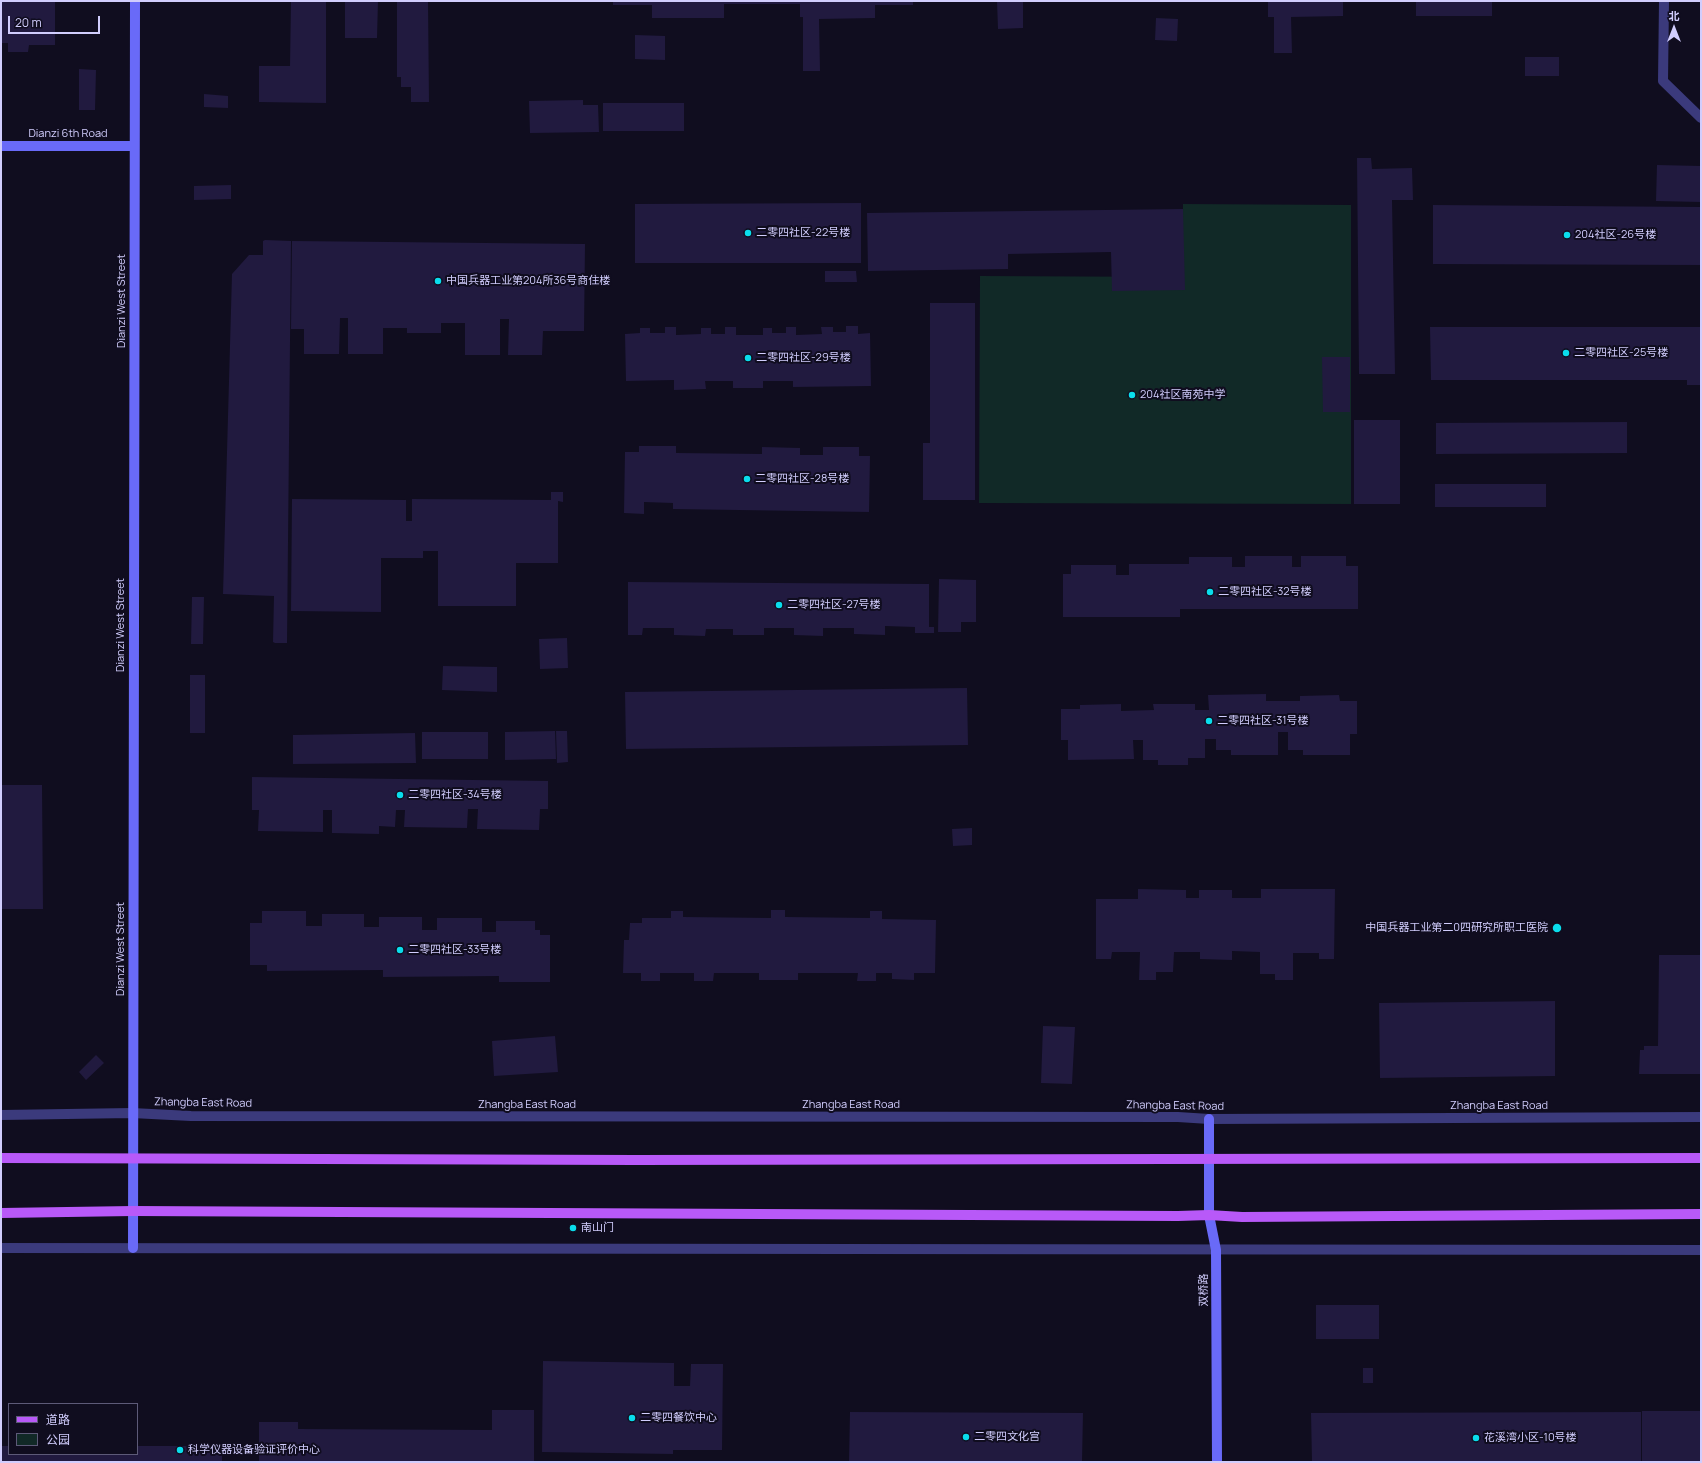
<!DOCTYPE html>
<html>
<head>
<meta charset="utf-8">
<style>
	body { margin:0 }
	#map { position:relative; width:1702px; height:1463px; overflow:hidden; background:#100d1f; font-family:Manrope,"Noto Sans SC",sans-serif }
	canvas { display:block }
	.frame { position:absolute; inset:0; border:2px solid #d1cdfd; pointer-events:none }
	.legend { position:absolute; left:8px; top:1403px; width:130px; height:52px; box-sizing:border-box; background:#100d1f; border:1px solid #5d5a78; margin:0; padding:5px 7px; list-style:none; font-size:12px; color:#d1cdfd }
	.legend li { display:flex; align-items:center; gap:8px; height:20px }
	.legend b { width:20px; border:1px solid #5d5a78 }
	.north { position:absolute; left:1654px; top:8px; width:40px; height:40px; -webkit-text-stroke:3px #100d1f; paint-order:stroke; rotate:0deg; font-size:11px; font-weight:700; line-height:16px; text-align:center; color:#d1cdfd }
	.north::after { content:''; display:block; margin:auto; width:14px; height:18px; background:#d1cdfd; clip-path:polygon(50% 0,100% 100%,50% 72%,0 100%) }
	.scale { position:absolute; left:8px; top:16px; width:92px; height:18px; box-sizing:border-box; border:2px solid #d1cdfd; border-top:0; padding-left:5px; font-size:12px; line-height:14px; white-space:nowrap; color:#d1cdfd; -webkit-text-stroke:3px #100d1f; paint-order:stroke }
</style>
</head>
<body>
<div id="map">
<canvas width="1702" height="1463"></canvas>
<div class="frame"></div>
<ul class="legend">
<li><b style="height:5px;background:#b859f8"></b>道路</li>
<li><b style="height:11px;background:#112927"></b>公园</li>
</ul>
<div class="north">北</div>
<div class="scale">20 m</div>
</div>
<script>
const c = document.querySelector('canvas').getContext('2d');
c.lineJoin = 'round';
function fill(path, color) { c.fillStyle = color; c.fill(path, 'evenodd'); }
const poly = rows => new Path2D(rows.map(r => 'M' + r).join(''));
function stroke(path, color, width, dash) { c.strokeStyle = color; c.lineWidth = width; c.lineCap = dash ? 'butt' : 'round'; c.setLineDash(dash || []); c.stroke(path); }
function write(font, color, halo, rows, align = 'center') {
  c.font = font + ' Manrope,"Noto Sans SC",sans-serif'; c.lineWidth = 4; c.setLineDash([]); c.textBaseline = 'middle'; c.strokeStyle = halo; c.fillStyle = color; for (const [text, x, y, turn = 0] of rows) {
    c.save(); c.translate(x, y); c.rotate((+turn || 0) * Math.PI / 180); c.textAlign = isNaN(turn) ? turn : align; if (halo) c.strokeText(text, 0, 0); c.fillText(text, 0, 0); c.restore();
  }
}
const green = poly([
	[1183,204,1351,205,1351,504,979,503,980,276,1183,277]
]);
const building = poly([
	[1,1,55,1,55,45,29,45,28,52,8,52,8,43,1,43],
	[291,1,326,1,326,103,259,102,259,66,290,66],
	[345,1,378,1,377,38,345,38],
	[397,1,428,1,429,102,411,102,411,87,401,87,401,77,397,77],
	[613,1,913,1,913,5,875,5,875,18,819,19,820,71,803,71,803,17,800,17,800,4,724,4,724,18,652,18,652,5,613,5],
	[997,1,1023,1,1023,28,998,29],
	[1268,1,1343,1,1343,16,1291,17,1292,53,1274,53,1274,17,1268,17],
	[1416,1,1492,1,1492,16,1416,16],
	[1156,18,1178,19,1177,41,1155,40],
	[635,35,665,36,665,60,635,59],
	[1525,57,1559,57,1559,76,1525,76],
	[79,69,96,70,95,110,79,110],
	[204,94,228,96,228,108,204,107],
	[583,100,583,105,598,105,599,132,530,133,529,101],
	[603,103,684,103,684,131,603,131],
	[1357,158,1371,158,1372,169,1412,168,1413,200,1392,200,1395,374,1359,374],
	[1657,165,1701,166,1701,202,1656,201],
	[231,185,231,199,194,200,194,186],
	[861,203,861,263,635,263,635,204],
	[1433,205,1701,207,1701,265,1433,264],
	[1183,209,1185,290,1112,291,1111,252,1008,254,1008,269,868,271,867,213],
	[265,240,291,241,287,643,275,643,273,642,274,596,223,594,232,274,249,255,263,255,263,241],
	[292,241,585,244,584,331,543,331,542,355,508,355,509,319,500,319,500,355,465,355,465,323,441,323,441,333,407,333,407,328,383,328,383,354,348,354,348,318,340,318,339,354,304,354,304,329,291,329],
	[825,271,856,271,857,282,825,282],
	[930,303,975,303,975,500,923,500,923,443,930,443],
	[846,326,858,326,858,334,870,333,871,386,793,387,793,381,763,381,763,388,733,388,733,381,705,381,706,389,674,390,674,380,626,381,625,334,640,333,640,328,650,328,650,333,665,333,665,327,676,327,676,335,701,334,701,328,711,328,711,334,725,334,725,327,736,327,736,335,763,335,763,328,772,328,772,333,786,333,786,327,796,327,796,335,822,334,821,327,833,327,833,332,846,332],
	[1430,327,1701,327,1701,385,1687,385,1687,380,1431,380],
	[1322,357,1350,357,1350,412,1323,412],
	[1354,420,1400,420,1400,504,1354,504],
	[1627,422,1627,453,1436,454,1436,423],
	[639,446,676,446,676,453,762,454,762,447,800,448,800,455,823,455,823,447,859,447,859,456,870,456,869,512,673,509,673,503,644,502,644,514,624,513,625,452,639,452],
	[1435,484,1546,484,1546,507,1435,507],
	[551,492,563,492,563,502,558,501,558,563,516,563,516,606,438,606,438,551,423,551,423,558,381,558,381,612,291,611,292,499,406,500,406,521,412,521,412,499,551,500],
	[1245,556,1292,556,1292,567,1301,567,1301,556,1346,556,1346,566,1358,566,1358,609,1180,609,1180,617,1063,617,1063,574,1071,574,1071,565,1116,565,1116,575,1129,575,1129,564,1189,564,1189,557,1232,557,1232,567,1245,567],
	[939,579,976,580,976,622,961,622,961,632,938,632],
	[628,582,929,584,929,627,934,627,934,633,915,633,915,627,885,626,885,635,854,634,854,628,823,628,823,636,794,635,794,628,764,628,764,635,733,635,733,629,706,629,705,636,674,635,674,628,643,628,642,635,628,635],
	[192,597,204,597,203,644,191,644],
	[567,638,568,668,540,669,539,639],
	[443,666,497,667,497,692,442,690],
	[190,675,205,675,205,733,190,733],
	[967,688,968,745,626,749,625,692],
	[1266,694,1266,701,1300,701,1300,696,1339,695,1340,701,1357,701,1357,734,1350,734,1350,755,1303,755,1303,750,1288,750,1288,732,1278,732,1278,755,1231,755,1231,750,1216,750,1216,739,1205,739,1205,758,1188,758,1188,765,1158,765,1158,760,1143,760,1143,740,1133,740,1134,759,1068,760,1068,740,1061,740,1061,709,1080,709,1080,705,1121,704,1121,711,1154,710,1153,704,1195,704,1195,710,1209,710,1208,695],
	[555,731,556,759,505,760,505,732],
	[556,731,567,731,568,762,557,763],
	[422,732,488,732,488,759,422,759],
	[415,733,416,763,293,764,293,735],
	[252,777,548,781,548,809,540,809,539,830,477,829,478,809,468,809,467,828,404,827,405,810,396,810,395,827,379,826,379,834,332,833,332,810,323,810,323,832,258,831,259,810,252,810],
	[1,785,42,785,43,909,1,909],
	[972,828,972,845,953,846,952,829],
	[1138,889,1186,890,1186,898,1199,898,1199,890,1232,890,1232,898,1261,898,1261,889,1335,889,1334,959,1319,959,1319,953,1293,953,1293,980,1275,980,1275,974,1260,974,1260,952,1232,951,1232,960,1200,959,1200,952,1174,952,1173,972,1156,972,1156,980,1139,980,1140,952,1112,952,1111,959,1096,959,1096,899,1138,899],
	[771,910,785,910,785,917,870,918,870,911,882,911,882,919,936,920,935,973,914,973,914,980,892,979,892,973,876,973,876,981,857,981,858,973,798,973,798,980,759,980,759,973,714,973,713,981,694,981,694,973,660,973,660,981,641,981,641,973,623,973,624,940,629,940,630,923,642,923,642,918,671,918,671,911,683,911,683,917,771,918],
	[262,911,306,911,306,926,322,926,322,914,364,914,364,927,379,927,379,917,422,917,422,930,437,930,437,918,482,918,482,932,496,932,496,921,535,921,535,930,540,930,540,935,550,935,550,982,499,982,499,976,383,977,383,970,267,971,267,965,250,965,250,923,262,923],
	[1659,955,1701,955,1701,1074,1639,1074,1640,1050,1644,1050,1644,1046,1658,1046],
	[1555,1001,1555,1076,1380,1078,1379,1003],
	[1043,1026,1075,1027,1072,1084,1041,1083],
	[555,1036,558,1072,494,1076,492,1041],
	[96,1055,104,1063,86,1080,79,1072],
	[1316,1305,1379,1305,1379,1339,1316,1339],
	[543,1361,674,1363,674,1386,690,1386,691,1364,723,1364,722,1450,673,1450,673,1454,542,1452],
	[1363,1368,1373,1368,1373,1383,1363,1383],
	[492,1410,534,1410,534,1462,266,1462,266,1461,259,1461,259,1422,298,1422,298,1429,492,1430],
	[1642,1411,1701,1411,1701,1462,1642,1462],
	[850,1412,1083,1413,1082,1462,849,1462],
	[1641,1412,1641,1462,1312,1462,1311,1413],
	[1,1446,9,1446,9,1454,137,1454,137,1446,222,1446,222,1462,1,1462]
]);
const street = poly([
	[1664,1,1663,81,1701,118],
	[1,1115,132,1113,191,1116,1178,1117,1209,1119,1701,1117],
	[1,1248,1701,1250]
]);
const secondary = poly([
	[1,146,134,146],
	[1209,1119,1209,1215,1216,1250,1217,1462],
	[133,1248,135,1]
]);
const primary = poly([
	[1,1158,636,1160,1701,1158],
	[1,1213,133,1211,1178,1216,1209,1215,1242,1217,1701,1214]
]);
const markers = [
	[748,233,4,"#0addec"],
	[1567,235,4,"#0addec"],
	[438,281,4,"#0addec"],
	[1566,353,4,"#0addec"],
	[748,358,4,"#0addec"],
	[1132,395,4,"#0addec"],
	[747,479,4,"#0addec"],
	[1210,592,4,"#0addec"],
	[779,605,4,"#0addec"],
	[1209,721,4,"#0addec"],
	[400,795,4,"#0addec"],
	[1557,928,5,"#0addec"],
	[400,950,4,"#0addec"],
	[573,1228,4,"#0addec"],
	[632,1418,4,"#0addec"],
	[966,1437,4,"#0addec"],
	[1476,1438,4,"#0addec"],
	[180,1450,4,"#0addec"]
];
const streetNames = [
	["Dianzi 6th Road",68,134],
	["Dianzi West Street",122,301,-90],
	["Dianzi West Street",121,625,-90],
	["Dianzi West Street",121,949,-90],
	["Zhangba East Road",203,1103,1],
	["Zhangba East Road",527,1105],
	["Zhangba East Road",851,1105],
	["Zhangba East Road",1175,1106,1],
	["Zhangba East Road",1499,1106],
	["双桥路",1204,1290,-90]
];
const poiNames = [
	["二零四社区-22号楼",756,233],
	["204社区-26号楼",1575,235],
	["中国兵器工业第204所36号商住楼",446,281],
	["二零四社区-25号楼",1574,353],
	["二零四社区-29号楼",756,358],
	["204社区南苑中学",1140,395],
	["二零四社区-28号楼",755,479],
	["二零四社区-32号楼",1218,592],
	["二零四社区-27号楼",787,605],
	["二零四社区-31号楼",1217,721],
	["二零四社区-34号楼",408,795],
	["中国兵器工业第二0四研究所职工医院",1548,928,"right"],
	["二零四社区-33号楼",408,950],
	["南山门",581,1228],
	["二零四餐饮中心",640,1418],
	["二零四文化宫",974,1437],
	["花溪湾小区-10号楼",1484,1438],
	["科学仪器设备验证评价中心",188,1450]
];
fill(green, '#112927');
fill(building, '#211a3f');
stroke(street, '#3b3a7c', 10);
stroke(secondary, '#696af8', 10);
stroke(primary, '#b859f8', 10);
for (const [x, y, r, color] of markers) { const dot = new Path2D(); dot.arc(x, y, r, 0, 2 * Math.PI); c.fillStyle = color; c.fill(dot); stroke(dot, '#100d1f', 1.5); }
write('11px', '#d1cdfd', '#100d1f', streetNames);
write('11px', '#d1cdfd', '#100d1f', poiNames, 'left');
</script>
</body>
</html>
